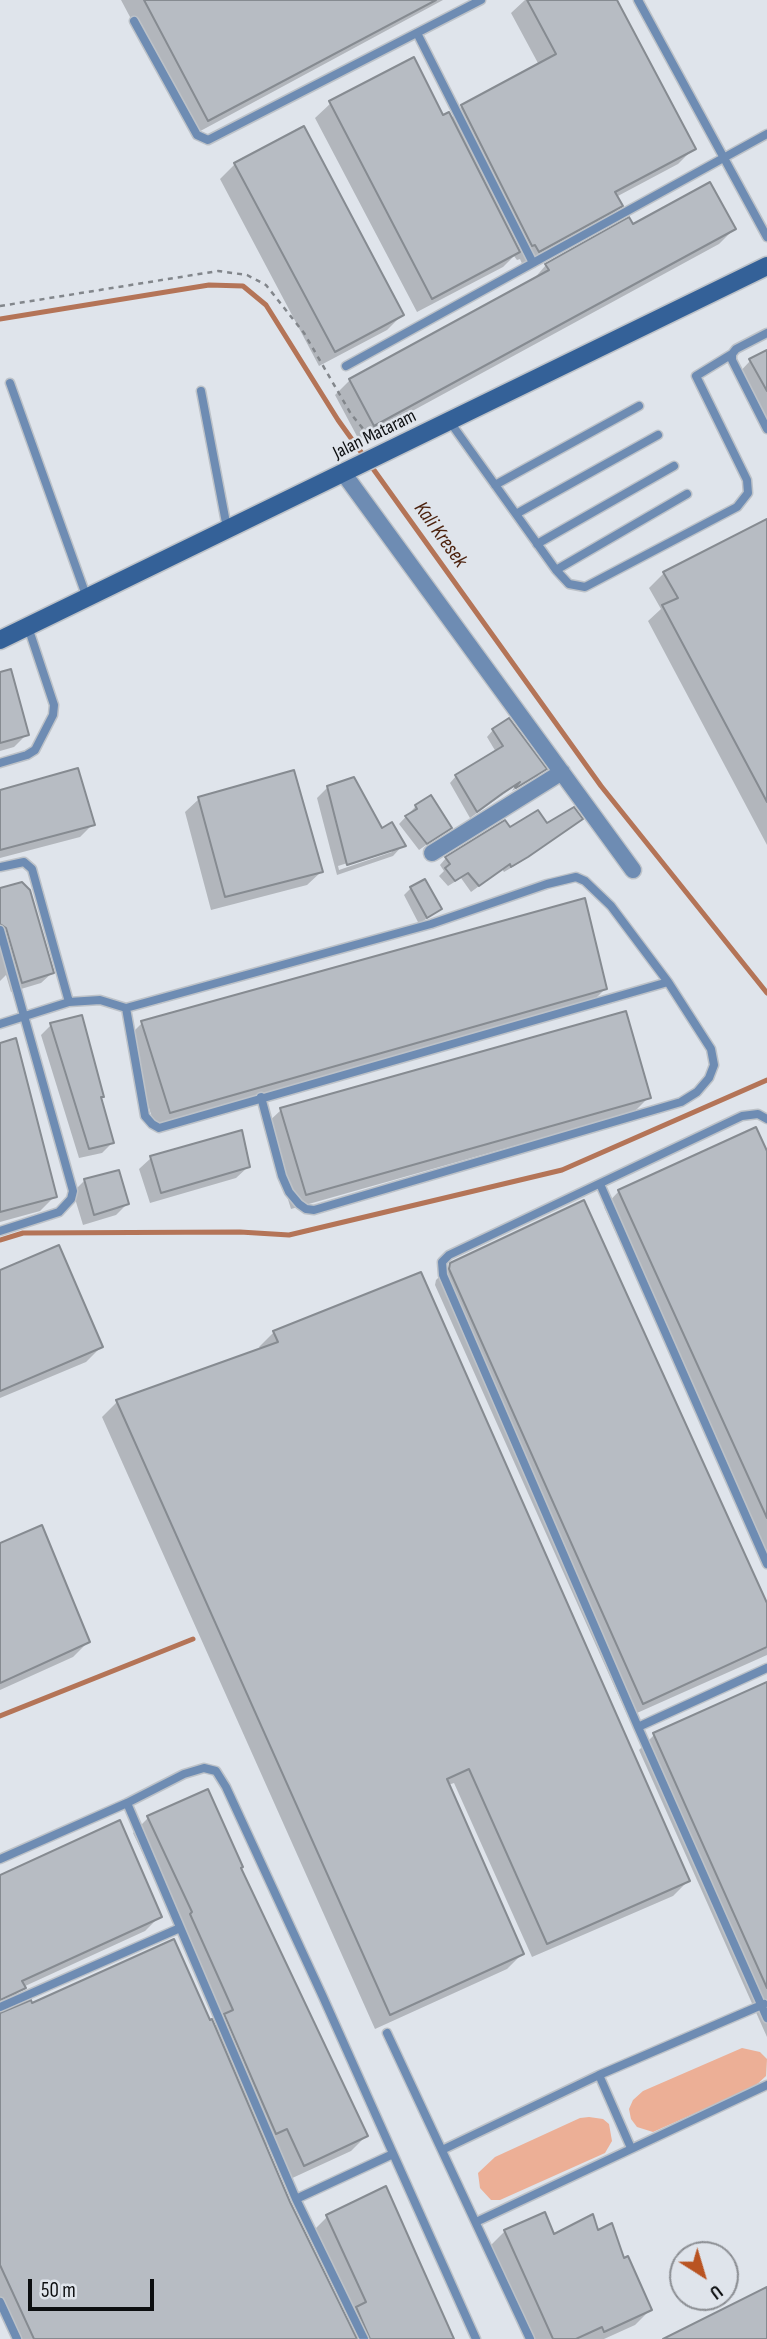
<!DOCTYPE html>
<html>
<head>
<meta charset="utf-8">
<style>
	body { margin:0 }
	#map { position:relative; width:767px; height:2339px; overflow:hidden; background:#dfe4eb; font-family:"Sofia Sans Condensed",sans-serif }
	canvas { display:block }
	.north { position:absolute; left:669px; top:2241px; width:70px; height:70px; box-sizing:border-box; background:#dfe4eb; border:2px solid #8b8e93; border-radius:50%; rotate:143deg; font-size:19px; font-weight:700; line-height:28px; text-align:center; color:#0c0e10 }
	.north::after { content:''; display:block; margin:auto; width:24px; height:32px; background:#b95422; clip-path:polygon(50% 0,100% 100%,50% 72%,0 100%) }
	.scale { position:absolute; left:28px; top:2279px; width:126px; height:32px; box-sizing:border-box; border:4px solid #0c0e10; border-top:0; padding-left:9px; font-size:21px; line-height:24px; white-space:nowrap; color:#0c0e10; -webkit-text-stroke:5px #dfe4eb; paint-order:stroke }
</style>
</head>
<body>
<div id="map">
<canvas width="767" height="2339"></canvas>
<div class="north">U</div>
<div class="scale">50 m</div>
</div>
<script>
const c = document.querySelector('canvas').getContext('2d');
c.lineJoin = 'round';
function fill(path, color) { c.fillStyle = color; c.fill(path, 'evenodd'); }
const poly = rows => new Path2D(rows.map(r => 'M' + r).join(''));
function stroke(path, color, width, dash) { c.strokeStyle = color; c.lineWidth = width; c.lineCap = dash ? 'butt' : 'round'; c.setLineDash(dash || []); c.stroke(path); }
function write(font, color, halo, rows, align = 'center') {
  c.font = font + ' "Sofia Sans Condensed",sans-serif'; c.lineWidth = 5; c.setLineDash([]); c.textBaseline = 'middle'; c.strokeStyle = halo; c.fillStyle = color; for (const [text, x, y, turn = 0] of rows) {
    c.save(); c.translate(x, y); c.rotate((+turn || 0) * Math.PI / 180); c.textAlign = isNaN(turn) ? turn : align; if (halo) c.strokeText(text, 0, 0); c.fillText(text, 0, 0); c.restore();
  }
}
const green = poly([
	[742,2048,760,2052,767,2059,766,2076,754,2087,653,2132,637,2127,631,2119,629,2109,633,2100,643,2091],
	[589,2117,603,2119,609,2124,612,2141,605,2153,500,2200,491,2200,480,2188,478,2173,495,2157,580,2118]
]);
const shadow = poly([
	[121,0,443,0,193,135],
	[525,0,615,0,693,149,678,164,616,197,621,206,606,221,523,266,520,259,517,260,514,256,503,267,417,312,315,118,331,103,451,118,462,107,539,65,511,13],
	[235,164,402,315,387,330,319,366,220,179],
	[632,227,734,229,719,244,359,440,335,395,350,380,532,281,546,265],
	[767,352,767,433,736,376,750,361],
	[767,521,767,845,648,621,661,609,649,588,664,573],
	[0,674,27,734,14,747,0,751],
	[493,730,544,769,538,776,512,791,515,786,470,818,450,783,456,776,496,752,487,737],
	[328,787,381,831,403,845,393,856,337,875,317,798],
	[392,849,392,852,339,870,338,866],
	[0,792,93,824,80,837,0,858],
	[199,799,321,872,307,885,211,910,185,812],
	[416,806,450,828,419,850,399,824],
	[581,819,519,863,504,872,502,869,471,892,461,878,448,886,439,876,444,871,440,865,446,858,547,826],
	[411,888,440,909,419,924,404,895],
	[0,890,52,973,41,983,11,992,6,975,0,981],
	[605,989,590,1004,155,1127,127,1038,142,1023],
	[51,1025,102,1096,99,1099,112,1143,102,1153,79,1158,41,1035],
	[0,1044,55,1196,40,1211,0,1222],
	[649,1097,634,1112,291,1209,265,1125,281,1110],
	[767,1155,767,1565,604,1207,619,1191],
	[151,1158,248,1167,236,1178,150,1203,139,1169],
	[85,1180,127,1204,116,1215,83,1225,73,1192],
	[451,1265,767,1607,767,1655,628,1717,435,1285,436,1280],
	[0,1272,101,1347,86,1362,0,1398],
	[274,1332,688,1881,673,1896,532,1957,454,1783,448,1785,522,1954,507,1969,375,2029,102,1417,117,1402,261,1350,259,1347],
	[0,1544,88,1642,73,1657,0,1690],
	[767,1684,767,2037,639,1750,654,1735],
	[148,1818,240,1867,366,2136,351,2151,288,2180,271,2143,264,2146,345,2320,350,2315,312,2232,327,2217,451,2339,12,2339,0,2312,0,2014,32,2005,209,2023,214,2027,218,2023,176,1930,178,1928,133,1833],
	[0,1877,160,1916,145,1931,23,1987,9,2003,0,2007],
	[505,2231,553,2236,597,2233,623,2260,650,2310,635,2325,604,2339,532,2339,490,2246]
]);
const stream = poly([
	[0,319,209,285,243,286,266,305,338,420,601,786,767,993],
	[0,1240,23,1233,240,1232,289,1235,562,1170,767,1080],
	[0,1716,193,1639]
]);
const building = poly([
	[144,0,436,0,208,121,144,0],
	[527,0,617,0,696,149,615,192,623,206,539,252,535,245,532,246,461,105,556,54,527,0],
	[414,57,443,115,449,112,520,252,432,299,329,101,414,57],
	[304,126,404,315,335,352,234,163,304,126],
	[710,182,736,229,374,426,349,379,549,270,545,264,629,217,633,224,710,182],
	[767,350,767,391,749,359,767,350],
	[767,519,767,802,662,605,678,598,663,572,767,519],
	[11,669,29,735,0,743,0,672,11,669],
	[509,718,547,769,516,788,515,787,520,782,503,793,477,812,455,775,503,746,492,729,509,718],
	[78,768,95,825,0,850,0,790,78,768],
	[294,770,323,872,225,897,198,797,294,770],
	[354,777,382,828,392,822,406,846,347,865,327,786,354,777],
	[431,795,452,828,427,844,405,816,417,809,415,805,431,795],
	[574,807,583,819,528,857,511,867,510,864,479,886,468,873,455,881,445,868,450,864,445,857,505,820,510,827,538,810,547,823,574,807],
	[425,879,442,909,427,918,410,887,425,879],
	[22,882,30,890,54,973,22,983,6,928,0,924,0,888,22,882],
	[585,898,607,989,170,1113,141,1021,585,898],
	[626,1011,651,1098,306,1195,280,1108,626,1011],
	[82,1015,104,1097,101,1097,114,1143,89,1149,50,1023,82,1015],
	[16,1038,57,1197,0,1212,0,1043,16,1038],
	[756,1127,767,1151,767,1518,618,1190,756,1127],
	[242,1130,250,1167,161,1193,150,1156,242,1130],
	[119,1170,129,1204,94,1215,84,1179,119,1170],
	[584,1200,767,1603,767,1647,643,1704,449,1269,450,1263,584,1200],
	[59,1245,103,1347,0,1391,0,1270,59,1245],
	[421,1272,690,1881,547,1944,469,1769,447,1779,524,1954,390,2015,116,1400,278,1342,273,1331,421,1272],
	[42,1525,90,1642,0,1683,0,1543,42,1525],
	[767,1682,767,1988,653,1733,767,1682],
	[208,1789,243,1867,241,1868,368,2136,304,2166,287,2129,276,2134,224,2014,233,2010,190,1914,192,1912,147,1816,208,1789],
	[120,1820,162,1917,22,1981,26,1988,0,2000,0,1875,120,1820],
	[174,1939,210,2020,212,2019,290,2202,357,2339,34,2339,0,2265,0,2013,31,2000,32,2003,174,1939],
	[386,2186,421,2265,454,2339,370,2339,356,2307,366,2302,326,2215,386,2186],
	[545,2212,554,2234,593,2214,598,2230,612,2223,624,2258,628,2256,652,2310,604,2332,602,2327,576,2339,553,2339,504,2230,545,2212],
	[767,2287,767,2339,663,2339,767,2287]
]);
const path = poly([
	[0,306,218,271,247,275,266,285,304,333,351,414,373,441]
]);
const lane = poly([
	[638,0,767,237],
	[134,21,197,135,208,140,481,0],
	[417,33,533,263],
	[767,333,736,349,732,354,732,360,767,429],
	[346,366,767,134],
	[10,383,87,598],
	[201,391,227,528],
	[450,422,556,570,569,584,585,587,737,507,748,493,747,480,696,376,732,354],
	[495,485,639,406],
	[516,514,658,435],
	[537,544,674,466],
	[556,570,687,494],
	[0,763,27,755,35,750,53,715,54,705,28,627],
	[0,867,24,862,32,869,69,1002],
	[0,930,73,1191,71,1199,59,1212,0,1231],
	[126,1008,145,1116,152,1124,159,1128,668,982],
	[0,1024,69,1002,100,1000,126,1008,431,924,547,884,576,877,585,881,611,906,668,982,711,1049,714,1065,709,1078,697,1092,681,1102,314,1210,306,1209,299,1204,289,1192,282,1176,261,1097],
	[767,1119,758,1114,742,1116,449,1255,442,1262,443,1275,638,1727,767,2018],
	[600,1184,767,1564],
	[638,1727,767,1668],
	[127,1803,296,2199,364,2339],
	[0,1859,127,1803,184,1774,204,1768,216,1771,226,1787,323,1997,476,2339],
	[0,2007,180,1928],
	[387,2033,530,2339],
	[599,2075,631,2148],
	[442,2150,599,2075,764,2004],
	[296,2199,393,2154],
	[476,2222,767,2085],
	[0,2302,17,2339]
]);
const street = poly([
	[344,474,633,870],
	[432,853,562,772]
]);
const secondary = poly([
	[0,640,767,266]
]);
const streetNames = [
	["Jalan Mataram",375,435,-26]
];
const waterNames = [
	["Kali Kresek",440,535,54]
];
fill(green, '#ecaf96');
fill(shadow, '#0003');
stroke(stream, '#b47457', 5);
fill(building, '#b7bcc3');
stroke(building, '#868b91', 2);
stroke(lane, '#bdc2c8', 11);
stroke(street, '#bdc2c8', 19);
stroke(secondary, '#bdc2c8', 21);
stroke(path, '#82868b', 2.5, [5, 5]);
stroke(lane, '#6e8cb3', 8);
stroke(street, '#6e8cb3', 16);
stroke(secondary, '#346198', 18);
write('19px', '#0c0e10', '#dfe4eb', streetNames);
write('italic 21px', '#4a1f0a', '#dfe4eb', waterNames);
</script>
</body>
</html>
